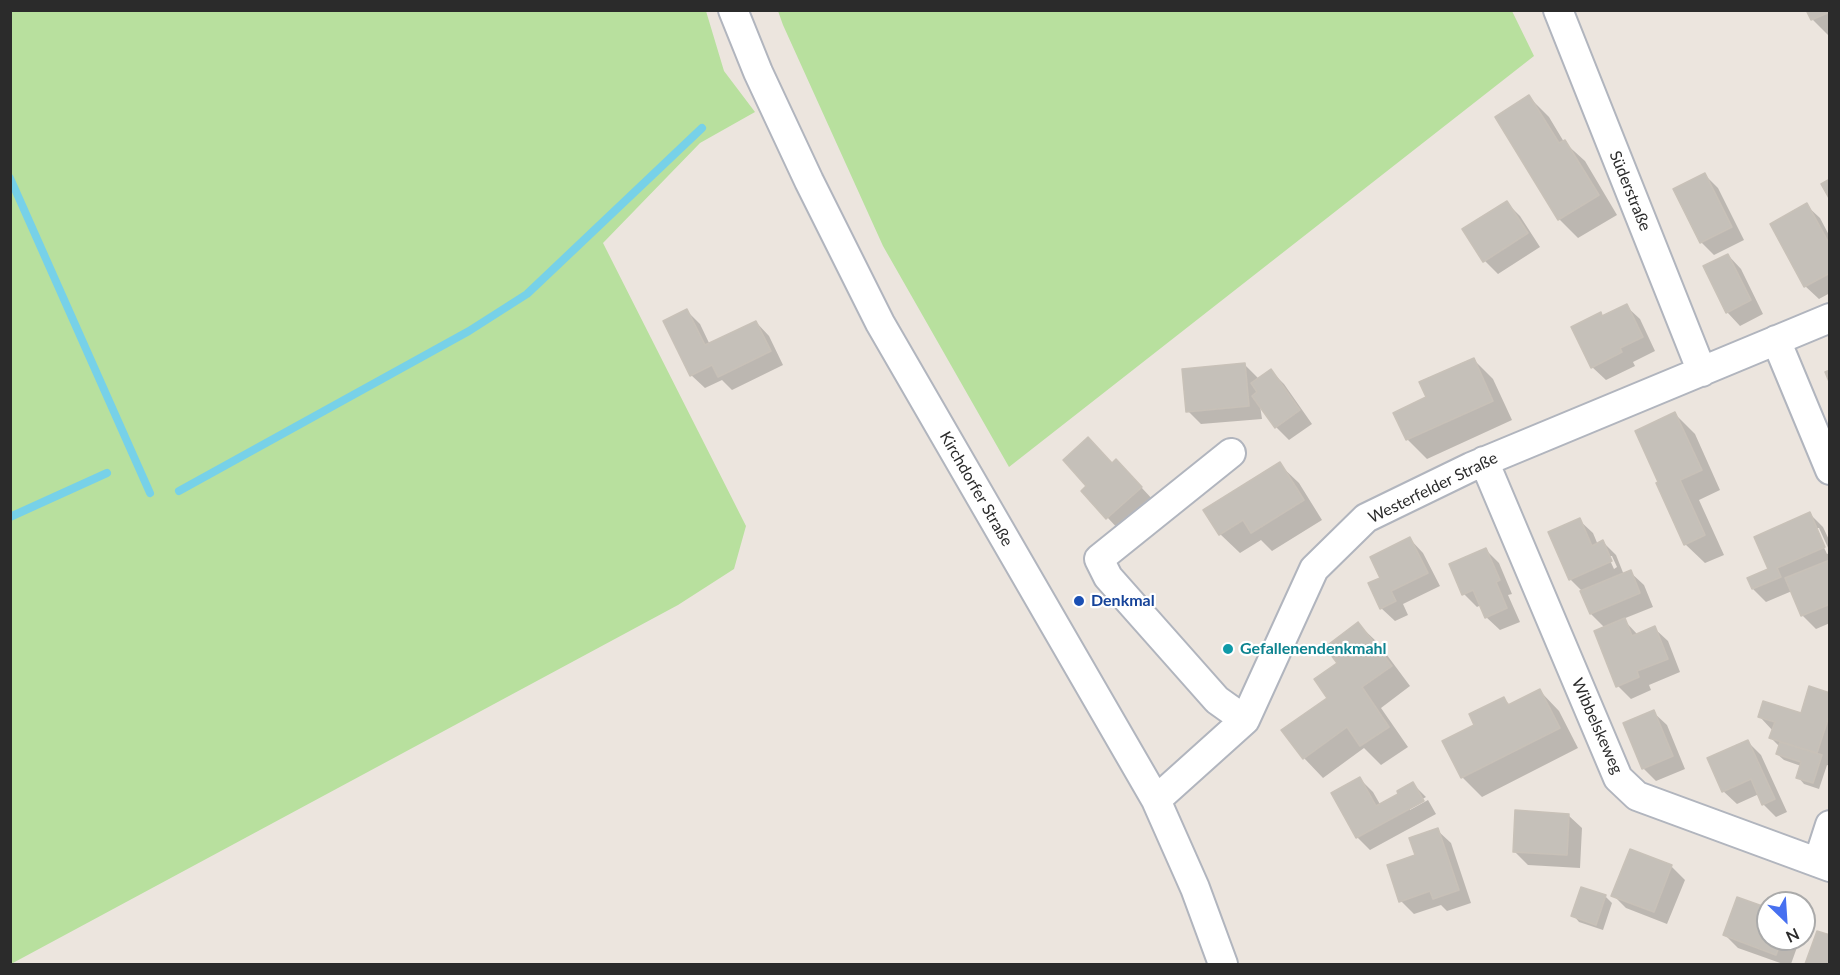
<!DOCTYPE html>
<html>
<head>
<meta charset="utf-8">
<style>
	body { margin:0 }
	#map { position:relative; width:1840px; height:975px; overflow:hidden; background:#ece5de; font-family:Lato,sans-serif }
	canvas { display:block }
	.frame { position:absolute; inset:0; border:12px solid #2b2b2b; pointer-events:none }
	.north { position:absolute; left:1756px; top:891px; width:60px; height:60px; box-sizing:border-box; background:#fff; border:2px solid #aaa; border-radius:50%; rotate:155deg; font-size:16px; font-weight:700; line-height:24px; text-align:center; color:#2b2b2b }
	.north::after { content:''; display:block; margin:auto; width:21px; height:27px; background:#4770f0; clip-path:polygon(50% 0,100% 100%,50% 72%,0 100%) }
</style>
</head>
<body>
<div id="map">
<canvas width="1840" height="975"></canvas>
<div class="frame"></div>
<div class="north">N</div>
</div>
<script>
const c = document.querySelector('canvas').getContext('2d');
c.lineJoin = 'round';
function fill(path, color) { c.fillStyle = color; c.fill(path, 'evenodd'); }
const poly = rows => new Path2D(rows.map(r => 'M' + r).join(''));
function stroke(path, color, width, dash) { c.strokeStyle = color; c.lineWidth = width; c.lineCap = dash ? 'butt' : 'round'; c.setLineDash(dash || []); c.stroke(path); }
function write(font, color, halo, rows, align = 'center') {
  c.font = font + ' Lato,sans-serif'; c.lineWidth = 4.5; c.setLineDash([]); c.textBaseline = 'middle'; c.strokeStyle = halo; c.fillStyle = color; for (const [text, x, y, turn = 0] of rows) {
    c.save(); c.translate(x, y); c.rotate((+turn || 0) * Math.PI / 180); c.textAlign = isNaN(turn) ? turn : align; if (halo) c.strokeText(text, 0, 0); c.fillText(text, 0, 0); c.restore();
  }
}
const green = poly([
	[10,11,706,11,724,71,755,112,700,143,603,243,746,526,734,569,678,605,11,964],
	[778,11,1512,11,1534,56,1009,467,883,246,783,25]
]);
const shadow = poly([
	[1830,10,1830,37,1812,19],
	[1529,97,1549,117,1564,142,1585,161,1617,215,1578,238,1559,219],
	[1705,175,1718,188,1744,240,1714,255,1701,242],
	[1507,203,1520,216,1540,247,1498,274,1485,261,1464,230],
	[1806,205,1820,218,1830,237,1830,293,1819,299,1805,286],
	[1728,255,1741,269,1763,314,1740,326,1727,312],
	[1626,306,1640,319,1655,351,1633,362,1635,366,1606,380,1592,367,1603,317],
	[687,311,700,324,710,345,756,322,769,336,783,365,732,390,722,380,705,388,691,375],
	[1473,359,1493,379,1512,420,1427,459,1407,439,1428,398],
	[1244,364,1258,378,1258,380,1271,371,1284,384,1312,424,1289,440,1276,427,1260,405,1262,419,1201,424,1188,411],
	[1675,414,1695,434,1720,490,1699,500,1724,555,1705,563,1685,544,1660,483],
	[1112,464,1129,474,1154,501,1120,531,1083,491],
	[1279,464,1299,483,1322,520,1272,551,1261,540,1240,553,1220,534],
	[1810,514,1823,527,1830,542,1830,552,1819,528,1815,528,1827,554,1830,553,1830,623,1816,629,1802,615,1792,591,1766,602,1753,589,1749,579,1770,570],
	[1579,520,1593,533,1598,545,1603,542,1616,555,1624,575,1630,572,1644,585,1653,607,1623,619,1638,635,1654,628,1668,641,1680,672,1649,685,1651,690,1631,699,1618,686,1605,628,1591,614,1583,592,1570,579],
	[1608,556,1612,556,1617,567,1614,569],
	[1410,539,1423,553,1440,586,1403,604,1408,615,1395,621,1381,608,1382,578],
	[1486,550,1499,563,1512,594,1508,595,1520,622,1500,630,1486,617,1481,605,1477,607,1464,594],
	[1358,624,1378,643,1410,686,1381,708,1408,747,1381,765,1364,748,1323,778,1304,758,1329,698,1339,664],
	[1540,691,1559,711,1578,748,1482,797,1462,777,1476,725,1504,699,1511,706],
	[1830,694,1830,766,1827,765,1819,789,1804,784,1798,777,1801,766,1784,760,1777,754,1780,747,1771,738,1773,731,1760,717,1802,715],
	[1653,712,1667,725,1685,769,1656,781,1643,768],
	[1748,742,1761,755,1787,812,1776,817,1763,804,1759,794,1737,804,1723,791],
	[1360,779,1373,792,1381,806,1400,795,1413,784,1426,797,1410,806,1410,810,1428,800,1436,814,1370,850,1357,837],
	[1568,815,1582,828,1580,868,1528,865,1515,852],
	[1437,830,1451,843,1471,903,1447,911,1441,905,1414,914,1401,901,1417,856],
	[1671,866,1685,880,1667,924,1626,908,1613,895],
	[1605,896,1612,903,1603,930,1579,922,1573,915],
	[1768,910,1768,939,1800,939,1791,964,1783,964,1738,948,1725,935]
]);
const stream = poly([
	[10,178,150,493],
	[179,491,469,331,527,294,702,128],
	[10,517,107,473]
]);
const building = poly([
	[1806,10,1830,10,1830,12,1811,20,1806,10],
	[1529,95,1559,143,1565,140,1599,195,1558,220,1495,117,1529,95],
	[1705,173,1732,227,1700,243,1673,189,1705,173],
	[1830,179,1830,200,1821,184,1830,179],
	[1507,201,1528,233,1483,262,1462,229,1507,201],
	[1807,203,1830,245,1830,273,1804,287,1770,224,1807,203],
	[1728,254,1751,300,1726,313,1703,266,1728,254],
	[1627,304,1643,337,1620,348,1622,352,1591,368,1571,327,1601,312,1602,316,1627,304],
	[687,309,705,345,756,321,771,351,718,377,712,365,690,376,663,321,687,309],
	[1474,358,1493,401,1406,440,1393,413,1426,397,1419,382,1474,358],
	[1245,363,1249,406,1186,412,1182,369,1245,363],
	[1271,369,1300,410,1275,428,1252,396,1257,392,1251,383,1271,369],
	[1830,370,1830,384,1825,372,1830,370],
	[1675,412,1702,470,1680,480,1705,535,1684,545,1656,483,1658,482,1635,431,1675,412],
	[1088,437,1112,463,1116,459,1142,487,1106,519,1081,491,1086,486,1063,460,1088,437],
	[1280,462,1304,500,1251,533,1243,520,1219,535,1203,510,1280,462],
	[1810,512,1825,547,1777,568,1781,577,1752,589,1747,578,1768,569,1754,537,1810,512],
	[1580,518,1592,546,1603,540,1612,561,1569,580,1548,532,1580,518],
	[1410,537,1428,573,1391,591,1396,601,1380,609,1368,583,1380,578,1370,557,1410,537],
	[1486,548,1500,580,1496,582,1507,608,1485,618,1473,590,1462,595,1449,564,1486,548],
	[1830,560,1830,604,1801,616,1785,578,1830,560],
	[1631,570,1640,593,1590,614,1580,591,1631,570],
	[1625,618,1632,636,1655,626,1668,659,1637,671,1639,677,1616,687,1594,631,1625,618],
	[1358,622,1392,666,1362,687,1389,727,1360,746,1347,727,1303,759,1281,730,1327,698,1314,679,1337,663,1325,647,1358,622],
	[1809,686,1830,693,1830,713,1817,753,1769,738,1775,722,1758,717,1763,701,1801,713,1809,686],
	[1540,689,1560,728,1461,778,1442,741,1474,725,1469,714,1504,697,1508,705,1540,689],
	[1654,710,1673,756,1642,769,1623,723,1654,710],
	[1748,740,1775,799,1762,805,1751,779,1722,792,1707,758,1748,740],
	[1780,742,1822,755,1813,783,1796,778,1801,762,1776,754,1780,742],
	[1360,777,1376,806,1398,794,1397,791,1413,782,1424,801,1356,838,1331,793,1360,777],
	[1515,810,1569,814,1567,855,1513,852,1515,810],
	[1438,828,1459,890,1433,899,1430,891,1399,902,1387,865,1415,855,1409,838,1438,828],
	[1630,849,1672,865,1654,912,1611,896,1630,849],
	[1581,887,1606,895,1596,925,1571,916,1581,887],
	[1737,897,1768,908,1768,939,1782,939,1776,955,1723,935,1737,897],
	[1817,931,1830,935,1830,964,1805,964,1817,931]
]);
const minor = poly([
	[733,10,758,72,809,181,880,323,1156,800,1195,888,1223,964],
	[1558,10,1702,372],
	[1776,340,1830,470],
	[1231,453,1099,559,1108,577,1217,700,1245,720],
	[1484,461,1618,778,1637,796,1830,867],
	[1156,800,1245,720,1314,569,1366,518,1471,467,1830,318],
	[1818,862,1830,825]
]);
const markers = [
	[1079,601,6,"#1a4fb4"],
	[1228,649,6,"#0f9aa8"]
];
const streetNames = [
	["Süderstraße",1630,191,68],
	["Westerfelder Straße",1433,488,-26],
	["Kirchdorfer Straße",976,489,60],
	["Wibbelskeweg",1597,726,66]
];
const transitNames = [
	["Denkmal",1091,601]
];
const cultureNames = [
	["Gefallenendenkmahl",1240,649]
];
fill(green, '#b8e09e');
fill(shadow, '#0003');
stroke(stream, '#77d1e8', 8);
fill(building, '#c5c0b9');
stroke(building, '#c8c1b8', 1.5);
stroke(minor, '#b1b5be', 32);
stroke(minor, '#fff', 28);
for (const [x, y, r, color] of markers) { const dot = new Path2D(); dot.arc(x, y, r, 0, 2 * Math.PI); c.fillStyle = color; c.fill(dot); stroke(dot, '#fff', 2); }
write('16px', '#2b2b2b', '#fff', streetNames);
write('bold 16px', '#164399', '#fff', transitNames, 'left');
write('bold 16px', '#0d838f', '#fff', cultureNames, 'left');
</script>
</body>
</html>
